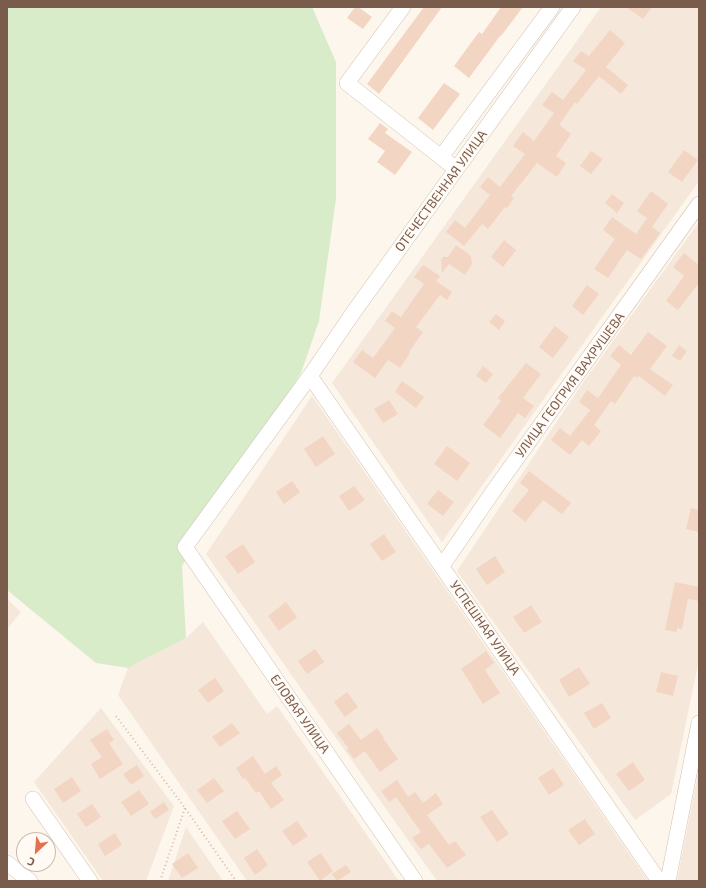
<!DOCTYPE html>
<html>
<head>
<meta charset="utf-8">
<style>
	body { margin:0 }
	#map { position:relative; width:706px; height:888px; overflow:hidden; background:#fdf6ec; font-family:"Exo 2",sans-serif }
	canvas { display:block }
	.frame { position:absolute; inset:0; border:8px solid #7a5c4d; pointer-events:none }
	.north { position:absolute; left:16px; top:832px; width:40px; height:40px; box-sizing:border-box; background:#fffaf3; border:1px solid #cabbb1; border-radius:50%; rotate:206deg; font-size:11px; font-weight:700; line-height:16px; text-align:center; color:#7a5c4d }
	.north::after { content:''; display:block; margin:auto; width:14px; height:18px; background:#e76f51; clip-path:polygon(50% 0,100% 100%,50% 72%,0 100%) }
</style>
</head>
<body>
<div id="map">
<canvas width="706" height="888"></canvas>
<div class="frame"></div>
<div class="north">С</div>
</div>
<script>
const c = document.querySelector('canvas').getContext('2d');
c.lineJoin = 'round';
function fill(path, color) { c.fillStyle = color; c.fill(path, 'evenodd'); }
const poly = rows => new Path2D(rows.map(r => 'M' + r).join(''));
function stroke(path, color, width, dash) { c.strokeStyle = color; c.lineWidth = width; c.lineCap = dash ? 'butt' : 'round'; c.setLineDash(dash || []); c.stroke(path); }
function write(font, color, halo, rows, align = 'center') {
  c.font = font + ' "Exo 2",sans-serif'; c.lineWidth = 3; c.setLineDash([]); c.textBaseline = 'middle'; c.strokeStyle = halo; c.fillStyle = color; for (const [text, x, y, turn = 0] of rows) {
    c.save(); c.translate(x, y); c.rotate((+turn || 0) * Math.PI / 180); c.textAlign = isNaN(turn) ? turn : align; if (halo) c.strokeText(text, 0, 0); c.fillText(text, 0, 0); c.restore();
  }
}
const residential = poly([
	[601,7,699,7,699,181,442,542,332,383],
	[699,222,699,660,671,794,635,820,457,571,584,381],
	[312,396,648,881,437,881,206,554],
	[7,599,21,612,7,629],
	[203,622,267,714,277,706,399,881,247,881,118,695,128,668,186,638],
	[101,708,174,806,146,881,103,881,34,782],
	[699,768,699,881,677,881],
	[186,827,223,881,168,881]
]);
const green = poly([
	[7,7,312,7,336,62,336,199,319,321,301,373,182,566,186,638,128,668,96,663,7,590]
]);
const building = poly([
	[355,7,358,7,372,17,363,29,347,18],
	[424,7,442,7,379,94,367,84],
	[501,7,523,7,501,36,500,36,469,78,454,66,479,32,482,34],
	[626,7,652,7,643,19],
	[610,30,625,43,606,67,628,85,621,94,599,76,577,104,575,102,559,125,571,134,556,156,566,163,557,177,537,163,511,196,514,198,507,208,505,207,488,229,482,224,464,246,446,232,455,220,465,228,490,195,480,187,488,177,500,187,525,154,513,146,523,132,534,141,554,113,542,105,552,92,563,100,586,70,573,61,581,51,589,56],
	[444,83,460,94,433,130,418,118],
	[380,123,388,129,385,133,412,152,395,175,377,162,385,151,368,139],
	[684,150,698,160,682,182,668,172],
	[591,151,603,159,591,174,580,166],
	[651,191,668,204,652,227,660,233,641,259,627,250,608,278,594,269,615,239,603,230,612,217,636,234,647,218,637,211],
	[612,194,624,203,617,213,605,203],
	[504,240,516,250,503,267,491,257],
	[456,245,471,256,472,264,465,275,449,264,442,273,441,260,443,257,448,257],
	[684,253,699,265,699,283,678,310,666,301,684,276,673,267],
	[423,265,440,276,436,281,452,292,447,300,440,295,416,327,423,332,409,352,410,353,400,368,388,360,375,378,353,362,362,350,373,358,395,328,385,321,392,311,401,317,424,284,414,277],
	[587,285,599,294,583,315,572,306],
	[496,314,505,321,499,330,489,322],
	[555,326,569,337,553,358,539,347],
	[648,332,667,346,650,369,673,385,665,396,639,376,637,378,634,376,615,404,611,401,594,425,601,431,589,446,582,440,570,455,551,440,560,428,570,436,590,410,579,402,587,390,598,398,621,365,610,356,619,345,631,355],
	[679,345,687,351,680,361,672,356],
	[526,363,541,374,523,398,534,406,525,418,518,413,500,438,483,425,501,401,498,398],
	[483,366,493,374,486,383,476,376],
	[402,381,424,397,416,408,395,392],
	[389,400,398,414,383,423,374,409],
	[323,436,335,454,316,467,304,449],
	[447,446,470,463,457,481,434,464],
	[529,471,571,503,562,514,543,500,525,522,512,511,529,490,520,483],
	[292,481,300,492,284,504,276,492],
	[354,486,365,500,349,511,339,496],
	[438,490,454,502,443,516,427,504],
	[691,508,699,510,699,532,686,529],
	[384,534,396,552,382,561,370,544],
	[243,544,255,562,238,574,225,556],
	[495,556,505,572,487,585,476,569],
	[675,582,699,587,699,601,688,599,682,629,677,628,677,632,665,630],
	[286,602,297,617,279,631,268,616],
	[531,605,542,622,524,633,513,617],
	[315,649,324,662,307,674,298,661],
	[486,651,494,663,485,670,500,693,483,704,472,687,473,687,461,669],
	[579,667,590,684,569,697,559,680],
	[661,672,678,676,673,696,656,692],
	[215,678,224,691,208,703,198,690],
	[347,692,358,707,345,717,334,702],
	[602,703,611,718,594,729,584,713],
	[232,723,240,733,220,747,212,737],
	[349,724,361,740,377,728,384,738,383,738,398,759,380,772,365,751,354,759,347,750,349,749,337,733],
	[107,729,114,740,109,743,123,764,100,779,91,764,102,757,90,740],
	[253,756,265,774,276,766,282,775,271,783,284,800,271,809,259,791,256,793,245,778,243,779,236,768],
	[633,762,645,780,629,791,616,774],
	[137,765,144,776,131,785,123,774],
	[553,768,564,785,549,795,538,778],
	[72,777,81,791,63,803,54,789],
	[214,778,224,791,207,803,197,790],
	[397,780,408,797,415,792,423,803,436,793,443,804,427,815,449,845,455,841,466,855,447,868,429,844,421,849,412,838,421,832,396,797,389,802,381,791],
	[139,790,149,804,131,816,121,802],
	[164,802,169,810,155,819,150,812],
	[92,804,101,817,86,827,77,814],
	[492,810,509,834,497,842,480,817],
	[237,811,250,829,235,839,222,821],
	[585,819,595,834,579,845,568,830],
	[297,821,308,836,293,846,282,831],
	[115,833,122,845,105,856,98,844],
	[257,849,268,865,255,875,244,858],
	[188,853,198,868,182,878,172,864],
	[321,853,333,871,320,881,307,862],
	[346,865,351,872,337,881,332,874]
]);
const path = poly([
	[116,716,185,808,236,881],
	[160,881,185,808]
]);
const minor = poly([
	[403,7,347,83,456,169],
	[441,157,552,7],
	[310,376,659,881],
	[442,566,492,493,699,204],
	[33,799,90,881],
	[7,863,30,881],
	[415,881,185,547,310,376,353,313,573,7],
	[668,881,699,723]
]);
const streetNames = [
	["ОТЕЧЕСТВЕННАЯ УЛИЦА",441,191,-54],
	["УЛИЦА ГЕОГРИЯ ВАХРУШЕВА",570,385,-54],
	["УСПЕШНАЯ УЛИЦА",485,628,55],
	["ЕЛОВАЯ УЛИЦА",300,714,55]
];
fill(residential, '#f5e8da');
fill(green, '#d8ecc9');
fill(building, '#f3d5c3');
stroke(minor, '#d1beb0', 16);
stroke(path, '#d9b8a5', 2, [1, 3]);
stroke(minor, '#fff', 15);
write('13px', '#7a5c4d', '#fffaf3', streetNames);
</script>
</body>
</html>
